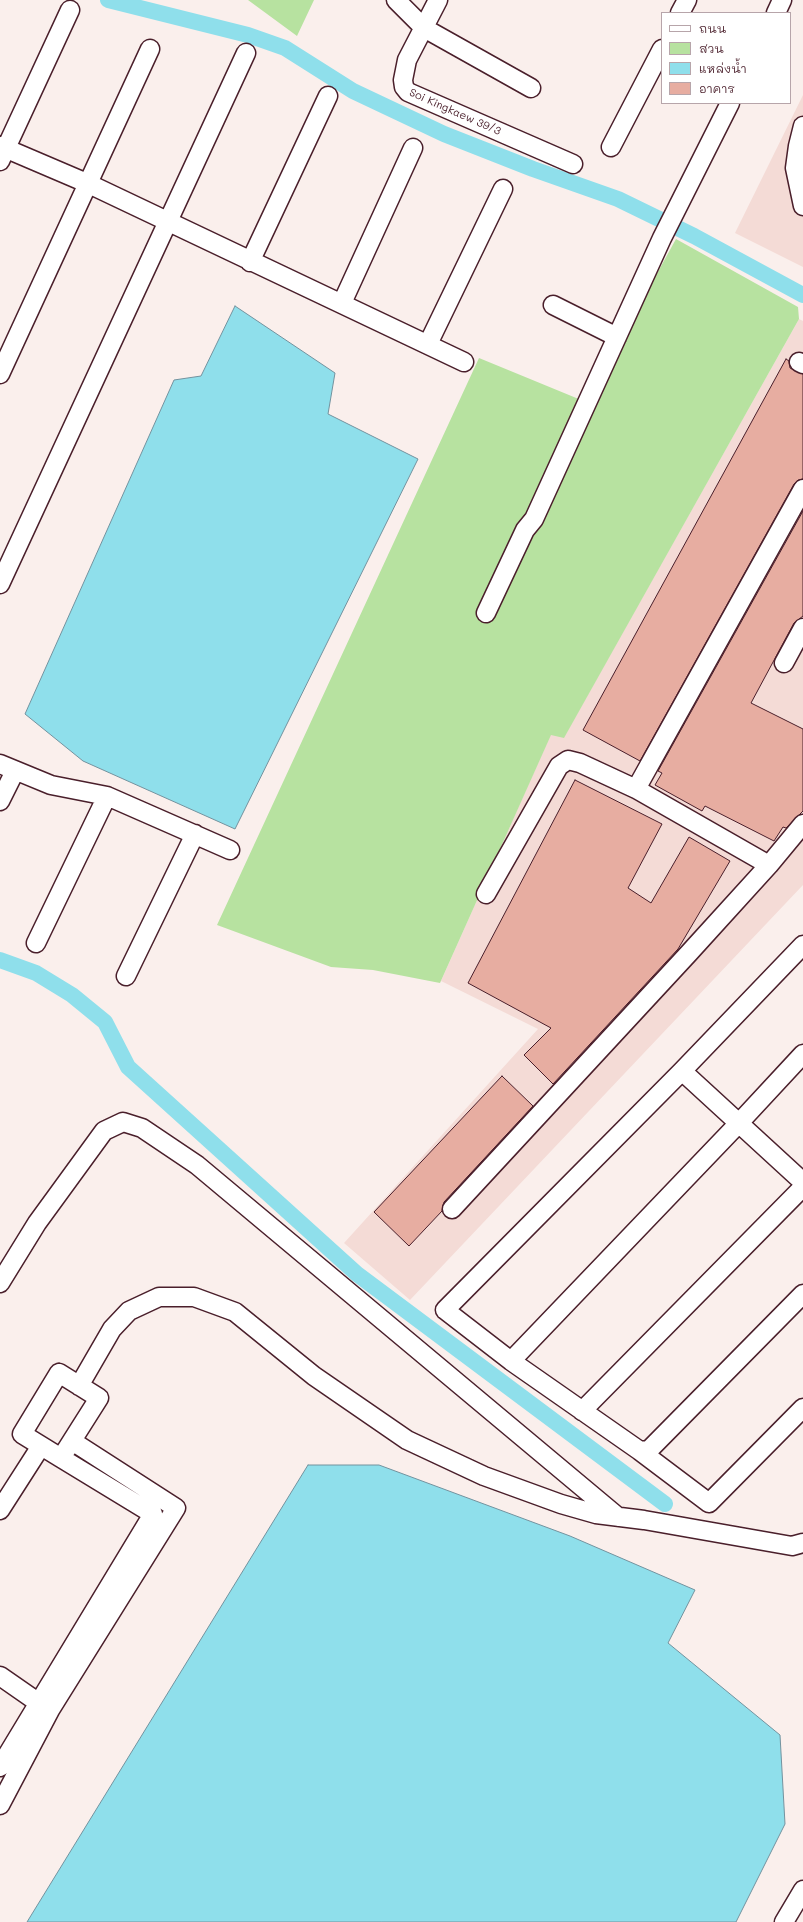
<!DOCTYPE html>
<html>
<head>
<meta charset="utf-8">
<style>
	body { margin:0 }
	#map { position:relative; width:803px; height:1922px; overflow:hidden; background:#faefec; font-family:Mali,"Playpen Sans Thai",sans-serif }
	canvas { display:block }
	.legend { position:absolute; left:661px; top:12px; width:130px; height:92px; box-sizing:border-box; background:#fff; border:1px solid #b7a5aa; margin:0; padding:5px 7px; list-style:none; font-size:12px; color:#4a1f2b }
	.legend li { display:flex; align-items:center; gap:8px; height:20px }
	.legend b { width:20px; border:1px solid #b7a5aa }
</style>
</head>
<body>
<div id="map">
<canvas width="803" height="1922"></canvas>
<ul class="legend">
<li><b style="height:5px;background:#fff"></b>ถนน</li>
<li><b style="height:11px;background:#b7e2a0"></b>สวน</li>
<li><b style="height:11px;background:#8fdfeb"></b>แหล่งน้ำ</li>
<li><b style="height:11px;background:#e7ada1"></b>อาคาร</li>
</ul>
</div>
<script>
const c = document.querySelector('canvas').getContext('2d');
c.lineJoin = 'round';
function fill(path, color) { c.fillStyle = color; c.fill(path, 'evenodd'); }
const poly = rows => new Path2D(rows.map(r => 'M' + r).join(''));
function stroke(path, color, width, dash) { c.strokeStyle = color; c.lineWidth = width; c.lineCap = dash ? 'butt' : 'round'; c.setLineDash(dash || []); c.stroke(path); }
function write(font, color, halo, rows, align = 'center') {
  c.font = font + ' Mali,sans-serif'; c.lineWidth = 3; c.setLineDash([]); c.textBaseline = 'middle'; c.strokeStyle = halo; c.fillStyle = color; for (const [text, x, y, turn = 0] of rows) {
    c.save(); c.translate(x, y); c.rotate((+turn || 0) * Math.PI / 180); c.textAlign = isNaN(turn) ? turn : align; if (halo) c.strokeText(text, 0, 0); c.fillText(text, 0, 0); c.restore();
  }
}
const built = poly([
	[803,95,803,267,735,233],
	[799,319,803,321,803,885,410,1300,344,1243,538,1029,441,981,551,734,564,737]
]);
const green = poly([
	[248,0,314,0,297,36],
	[676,239,798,307,799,319,564,738,551,735,440,983,373,970,331,967,217,925,479,358,586,402]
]);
const water = poly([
	[235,306,335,373,328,414,418,459,235,829,83,761,25,714,174,380,201,376,235,306],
	[308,1465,379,1465,570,1536,695,1590,668,1643,780,1735,785,1824,736,1922,27,1922,308,1465]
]);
const canal = poly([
	[108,0,248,35,285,48,353,91,444,134,533,169,618,199,694,236,803,295],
	[0,960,36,973,72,995,105,1022,128,1067,357,1274,665,1504]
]);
const building = poly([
	[786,359,789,361,790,368,803,374,803,479,798,480,794,484,640,761,583,730,786,359],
	[803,511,803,616,794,623,751,703,803,729,803,811,786,828,783,827,774,841,705,806,702,811,655,785,662,773,658,771,803,511],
	[575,780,662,824,628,888,651,903,689,837,730,861,678,949,553,1084,524,1055,551,1028,468,983,575,780],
	[502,1076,533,1106,444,1202,442,1211,409,1246,374,1212,502,1076]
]);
const minor = poly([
	[396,0,424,28,531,88],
	[438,0,407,60,403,80,404,87,408,92,573,164],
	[680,13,687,0],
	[776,13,782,0],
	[803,126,798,146,795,168,803,206],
	[0,146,89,184,464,362],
	[611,147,662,49],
	[0,161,70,10],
	[250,262,328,96],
	[342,303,413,148],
	[553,305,617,337],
	[428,344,503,189],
	[799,362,803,364],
	[0,374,150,49],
	[0,584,246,53],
	[486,613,525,530,534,519,662,238,730,103],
	[784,663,803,628],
	[0,764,51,785,107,796,230,850],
	[636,789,803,489],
	[0,801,15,771],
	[486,894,559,766,568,760,580,763,636,789,769,865],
	[36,943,107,796],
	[803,945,682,1071,445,1310,511,1361,640,1451,709,1503,803,1408],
	[126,976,195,834],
	[682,1071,803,1182],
	[452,1209,689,953,769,865,803,824],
	[0,1283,37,1223,104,1131,123,1122,142,1128,197,1165,618,1517],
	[511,1361,739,1123,803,1054],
	[59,1373,99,1398,61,1458,22,1434,59,1373],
	[79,1386,112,1329,129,1311,159,1297,194,1297,235,1312,314,1376,407,1440,484,1476,561,1504,596,1514,644,1520,792,1546,803,1543],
	[582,1411,803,1187],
	[640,1451,649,1450,803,1294],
	[0,1510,41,1446],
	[0,1676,49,1710],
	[0,1767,153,1514,61,1458],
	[0,1805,50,1710,176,1508,72,1441],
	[784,1922,803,1890]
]);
const streetNames = [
	["Soi Kingkaew 39/3",455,112,24]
];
fill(built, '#f4dbd6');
fill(green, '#b7e2a0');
fill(water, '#8fdfeb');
stroke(water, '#73929e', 1);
stroke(canal, '#8fdfeb', 16);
fill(building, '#e7ada1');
stroke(building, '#4a1f2b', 1);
stroke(minor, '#4a1f2b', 21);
stroke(minor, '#fff', 18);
write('11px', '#4a1f2b', '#fff', streetNames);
</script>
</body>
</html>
